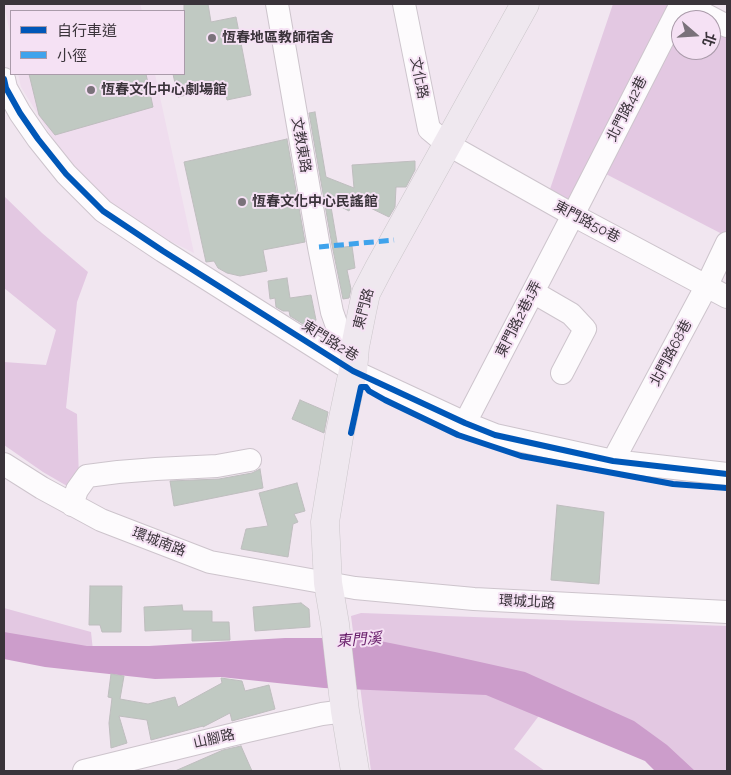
<!DOCTYPE html>
<html>
<head>
<meta charset="utf-8">
<style>
	body { margin:0 }
	#map { position:relative; width:731px; height:775px; overflow:hidden; background:#f1e6f0; font-family:Raleway,"Noto Sans TC",sans-serif }
	canvas { display:block }
	.frame { position:absolute; inset:0; border:5px solid #3a333a; pointer-events:none }
	.legend { position:absolute; left:10px; top:10px; width:175px; height:65px; box-sizing:border-box; background:#f5e1f4; border:1px solid #aa9baa; margin:0; padding:6px 9px; list-style:none; font-size:15px; color:#3a333a }
	.legend li { display:flex; align-items:center; gap:10px; height:25px }
	.legend b { width:25px; border:1px solid #aa9baa }
	.north { position:absolute; left:671px; top:10px; width:50px; height:50px; box-sizing:border-box; background:#f5e1f4; border:1px solid #aa9baa; border-radius:50%; rotate:109deg; font-size:14px; font-weight:700; line-height:20px; text-align:center; color:#3a333a }
	.north::after { content:''; display:block; margin:auto; width:18px; height:22px; background:#7a727a; clip-path:polygon(50% 0,100% 100%,50% 72%,0 100%) }
</style>
</head>
<body>
<div id="map">
<canvas width="731" height="775"></canvas>
<div class="frame"></div>
<ul class="legend">
<li><b style="height:6px;background:#0057b8"></b>自行車道</li>
<li><b style="height:6px;background:#3fa3ec"></b>小徑</li>
</ul>
<div class="north">北</div>
</div>
<script>
const c = document.querySelector('canvas').getContext('2d');
c.lineJoin = 'round';
function fill(path, color) { c.fillStyle = color; c.fill(path, 'evenodd'); }
const poly = rows => new Path2D(rows.map(r => 'M' + r).join(''));
function stroke(path, color, width, dash) { c.strokeStyle = color; c.lineWidth = width; c.lineCap = dash ? 'butt' : 'round'; c.setLineDash(dash || []); c.stroke(path); }
function write(font, color, halo, rows, align = 'center') {
  c.font = font + ' Raleway,"Noto Sans TC",sans-serif'; c.lineWidth = 4; c.setLineDash([]); c.textBaseline = 'middle'; c.strokeStyle = halo; c.fillStyle = color; for (const [text, x, y, turn = 0] of rows) {
    c.save(); c.translate(x, y); c.rotate((+turn || 0) * Math.PI / 180); c.textAlign = isNaN(turn) ? turn : align; if (halo) c.strokeText(text, 0, 0); c.fillText(text, 0, 0); c.restore();
  }
}
const built = poly([
	[4,4,140,4,142,11,11,11,11,39],
	[18,74,155,74,194,253,164,238,110,208,66,160,21,87]
]);
const green = poly([
	[613,4,669,4,700,20,681,20,681,50,711,50,711,26,727,34,727,234,726,236,602,172,580,206,549,192],
	[4,196,42,233,88,272,77,302,66,408,77,414,79,480,67,486,43,472,4,445,4,362,46,365,56,330,4,288],
	[4,608,91,632,95,669,4,652],
	[361,613,727,626,727,771,688,771,541,713,514,749,545,771,371,771,351,616]
]);
const water = poly([
	[4,632,87,646,149,646,285,638,365,638,435,652,525,672,634,721,667,745,695,771,655,771,645,761,486,695,324,688,221,677,155,679,45,667,4,659]
]);
const building = poly([
	[184,4,208,4,211,22,236,17,251,95,227,100,224,86,178,97,173,74,184,74,184,4],
	[29,74,146,74,153,107,55,135,39,115,29,74],
	[315,112,326,177,354,188,352,165,415,161,415,170,406,187,396,187,395,207,389,217,354,200,354,199,349,211,330,201,338,248,352,246,355,268,347,270,351,289,349,298,343,299,332,245,309,113,315,112],
	[287,139,305,242,263,250,267,271,240,276,227,273,218,268,214,261,206,262,184,162,287,139],
	[287,278,290,298,311,295,316,320,311,329,290,316,289,311,283,311,276,307,275,298,270,299,268,281,287,278],
	[300,400,328,412,324,433,292,419,300,400],
	[260,469,263,488,174,506,170,481,219,479,252,473,260,469],
	[297,483,305,511,294,514,298,522,293,524,288,557,241,549,246,529,268,526,259,493,297,483],
	[557,505,604,512,599,584,551,580,557,505],
	[90,586,122,586,121,632,102,632,100,625,89,625,90,586],
	[301,603,309,609,310,627,255,631,253,607,301,603],
	[182,605,183,611,212,611,212,622,229,622,230,640,192,641,192,629,145,631,144,607,182,605],
	[111,674,124,676,120,699,148,704,175,697,178,707,222,683,221,678,242,681,245,691,269,685,275,709,232,721,230,713,203,727,203,726,151,740,147,720,119,716,127,743,111,748,109,723,112,698,108,697,111,674],
	[241,746,252,771,175,771,223,750,241,746]
]);
const minor = poly([
	[277,4,319,247,332,312,352,369],
	[404,4,429,129,447,144,573,215,727,297],
	[685,4,727,26],
	[4,79,6,88,20,113,38,139,66,174,103,211,163,251,353,371,465,423,495,435,613,461,727,474],
	[533,292,571,314,585,329,562,373],
	[465,423,573,215,681,4],
	[613,461,707,285,727,243],
	[4,464,42,488,101,520,210,562,355,588,474,599,727,612],
	[72,505,77,490,87,476,118,472,156,469,217,466,250,460],
	[84,771,247,731,322,714,345,711]
]);
const major = poly([
	[355,771,345,711,335,624,328,583,325,522,339,437,353,371,355,347,362,312,366,293,379,268,525,4]
]);
const quiet = poly([
	[319,247,394,240]
]);
const cycleway = poly([
	[4,79,6,88,20,113,38,139,66,174,103,211,163,251,353,371,465,423,495,435,613,461,727,474],
	[351,433,361,387,366,387,369,391,385,400,458,435,521,456,673,484,727,488]
]);
const markers = [
	[212,38,5,"#7a727a"],
	[91,90,5,"#7a727a"],
	[242,202,5,"#7a727a"]
];
const poiNames = [
	["恆春地區教師宿舍",222,38],
	["恆春文化中心劇場館",101,90],
	["恆春文化中心民謠館",252,202]
];
const streetNames = [
	["文化路",419,78,79],
	["北門路42巷",627,109,-63],
	["文教東路",301,145,80],
	["東門路50巷",587,222,28],
	["東門路",364,309,-75],
	["東門路2巷1弄",519,319,-63],
	["東門路2巷",330,341,32],
	["北門路68巷",671,353,-62],
	["環城南路",159,542,21],
	["環城北路",527,602,3],
	["山腳路",214,739,-13]
];
const waterNames = [
	["東門溪",359,640,-4]
];
fill(built, '#efddee');
fill(green, '#e3c8e2');
fill(water, '#cc9dcb');
fill(building, '#c0c9c2');
stroke(building, '#bebdbe', 1);
stroke(minor, '#cdc4cc', 24);
stroke(major, '#cbc6ca', 29);
stroke(minor, '#fdfbfd', 22);
stroke(major, '#efe8ef', 28);
stroke(quiet, '#3fa3ec', 5, [10, 5]);
stroke(cycleway, '#0057b8', 6);
for (const [x, y, r, color] of markers) { const dot = new Path2D(); dot.arc(x, y, r, 0, 2 * Math.PI); c.fillStyle = color; c.fill(dot); stroke(dot, '#f5e1f4', 2); }
write('bold 14px', '#3a333a', '#f5e1f4', poiNames, 'left');
write('14px', '#3a333a', '#f5e1f4', streetNames);
write('italic 15px', '#661b68', '#f5e1f4', waterNames);
</script>
</body>
</html>
